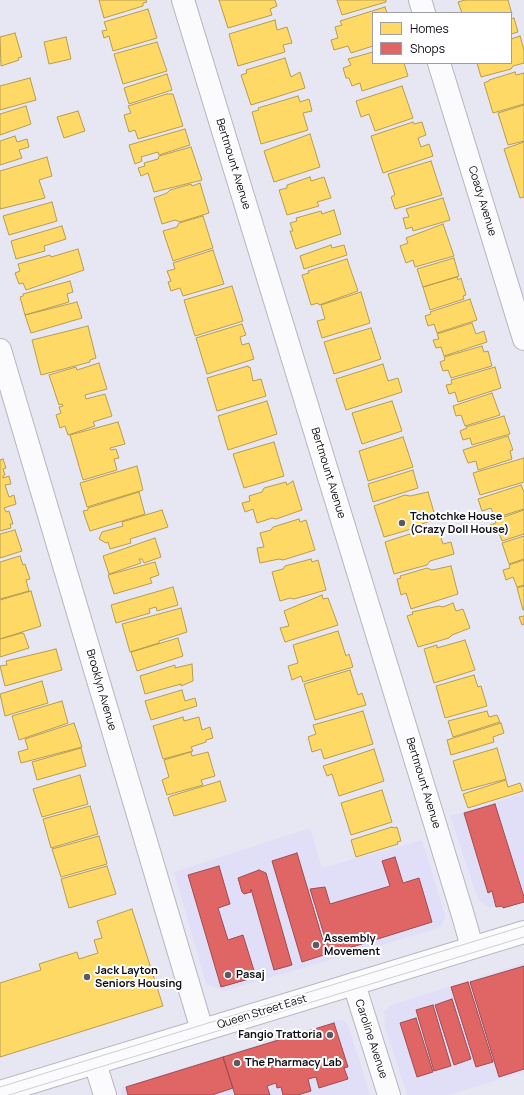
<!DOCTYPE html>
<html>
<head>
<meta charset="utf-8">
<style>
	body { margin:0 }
	#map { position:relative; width:524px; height:1095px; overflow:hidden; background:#e7e7f4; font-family:Manrope,sans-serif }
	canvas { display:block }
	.legend { position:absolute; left:372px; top:12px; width:140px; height:52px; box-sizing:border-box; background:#fff; border:1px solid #9f9ea2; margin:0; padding:5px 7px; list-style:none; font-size:12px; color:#0e0d16 }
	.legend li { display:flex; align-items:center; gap:8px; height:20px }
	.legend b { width:20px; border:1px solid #9f9ea2 }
</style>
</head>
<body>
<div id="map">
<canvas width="524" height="1095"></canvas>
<ul class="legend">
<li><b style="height:11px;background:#ffd966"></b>Homes</li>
<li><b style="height:11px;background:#e06666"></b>Shops</li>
</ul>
</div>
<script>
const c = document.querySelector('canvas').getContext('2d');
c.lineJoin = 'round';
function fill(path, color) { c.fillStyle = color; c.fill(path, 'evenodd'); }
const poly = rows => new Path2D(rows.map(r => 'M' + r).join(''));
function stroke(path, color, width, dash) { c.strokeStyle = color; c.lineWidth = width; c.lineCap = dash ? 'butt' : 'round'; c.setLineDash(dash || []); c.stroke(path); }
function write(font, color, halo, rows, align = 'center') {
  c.font = font + ' Manrope,sans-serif'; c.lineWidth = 4; c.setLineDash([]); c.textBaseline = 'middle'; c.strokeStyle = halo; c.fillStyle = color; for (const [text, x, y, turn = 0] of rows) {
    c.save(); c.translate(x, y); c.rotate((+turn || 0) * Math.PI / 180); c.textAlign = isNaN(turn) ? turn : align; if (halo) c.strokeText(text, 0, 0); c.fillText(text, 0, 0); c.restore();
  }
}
const built = poly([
	[524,793,524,899,490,908,478,900,450,816],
	[310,828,322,868,422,840,445,915,442,925,433,930,224,991,206,984,174,872],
	[524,963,524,1072,448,1095,407,1095,385,1027,384,1011,391,1005],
	[338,1020,344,1020,349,1027,370,1095,121,1095,122,1087]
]);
const homes = poly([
	[99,0,146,0,147,2,143,3,143,6,104,18,99,0],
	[219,0,275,0,277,6,270,9,272,15,228,28,219,0],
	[337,0,386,0,386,2,342,15,337,0],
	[465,0,508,0,512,14,462,13,458,2,465,0],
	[385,7,387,13,373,13,373,46,351,53,348,46,334,50,331,40,338,38,335,27,342,25,340,21,385,7],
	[148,9,157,38,113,51,109,36,104,38,102,31,107,30,104,22,148,9],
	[514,18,518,32,511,34,511,19,514,18],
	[275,20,277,30,287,27,292,43,283,45,285,52,238,66,229,34,275,20],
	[15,33,22,57,18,58,19,60,1,66,0,37,15,33],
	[520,36,524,50,524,63,513,66,511,69,481,77,477,63,511,63,511,39,520,36],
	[66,37,71,59,49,64,44,42,66,37],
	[157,42,167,71,123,84,114,54,157,42],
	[373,52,373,63,404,63,408,76,362,91,360,83,352,86,349,78,346,78,343,68,351,65,348,59,373,52],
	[285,58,291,77,300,72,305,88,251,105,241,75,247,73,246,70,285,58],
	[515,72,516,75,524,73,524,104,493,113,484,83,489,81,489,80,515,72],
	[167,74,172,90,129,104,124,88,167,74],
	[30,78,36,100,0,110,0,86,30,78],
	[402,86,413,118,375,131,369,114,361,117,356,101,402,86],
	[167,94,173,94,183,126,138,139,135,130,129,132,124,115,131,113,128,106,167,94],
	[298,96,300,102,309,99,312,111,303,113,308,130,261,144,252,112,259,110,258,108,298,96],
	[524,105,524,141,508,145,498,113,524,105],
	[26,106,31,124,0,135,0,114,26,106],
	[78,111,85,131,64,138,57,117,78,111],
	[413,122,414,124,422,122,426,135,418,138,421,147,429,144,433,156,383,173,371,136,413,122],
	[185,129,190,145,159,155,158,152,141,157,142,161,135,164,129,145,185,129],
	[310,134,320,167,274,182,264,151,310,134],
	[15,136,17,142,27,139,29,147,19,150,22,158,0,165,0,141,15,136],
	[524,142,524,197,520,198,504,149,524,142],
	[191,147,202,180,154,192,148,173,141,176,138,168,145,166,144,163,158,159,159,156,191,147],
	[47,157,52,176,39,180,45,198,0,209,0,171,47,157],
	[431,161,442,195,395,209,391,197,395,195,388,174,431,161],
	[310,177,311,181,324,177,331,198,317,202,319,206,287,215,279,190,287,188,287,185,310,177],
	[200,183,209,213,180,222,175,220,162,224,154,198,167,193,170,190,191,184,192,186,200,183],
	[443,198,450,220,413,231,412,227,406,229,403,218,409,217,406,209,443,198],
	[52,202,57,221,9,235,3,216,52,202],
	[334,210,341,234,296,249,290,231,293,231,290,223,297,221,296,218,321,211,322,214,334,210],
	[203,216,213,248,173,261,163,231,177,227,179,223,203,216],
	[443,224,454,256,415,267,413,260,406,263,400,246,408,243,406,238,443,224],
	[62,226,66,239,44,246,45,251,16,259,11,241,62,226],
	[331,245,332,248,344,245,347,255,304,269,300,256,331,245],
	[78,249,84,270,26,290,23,283,19,284,15,273,20,271,18,264,50,255,51,257,78,249],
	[213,250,224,284,183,296,180,288,171,291,168,282,171,281,167,271,175,269,173,263,213,250],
	[454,258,459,276,423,287,417,269,454,258],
	[347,259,358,291,319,305,318,303,311,305,302,275,309,273,308,271,347,259],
	[457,277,458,280,461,278,466,295,463,296,464,299,430,310,423,287,457,277],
	[70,281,73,292,67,294,69,302,25,315,20,297,23,296,23,294,70,281],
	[232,286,243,321,195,336,184,300,232,286],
	[361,292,370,323,322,338,317,321,325,319,321,305,361,292],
	[470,299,477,320,437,333,434,324,428,326,425,316,431,314,430,312,470,299],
	[77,302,82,318,31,333,25,315,77,302],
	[472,323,476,334,484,331,487,342,444,356,441,347,436,348,433,340,439,339,437,334,472,323],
	[242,324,246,335,240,337,242,345,249,343,254,359,207,374,196,338,242,324],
	[88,326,96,358,90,360,90,362,41,375,32,340,88,326],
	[371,328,381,359,334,374,324,342,371,328],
	[482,346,484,352,488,351,492,366,451,378,448,370,443,371,440,362,445,360,444,357,482,346],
	[99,363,107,389,85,395,86,399,105,394,112,416,93,422,95,426,68,435,65,426,60,428,56,415,61,413,59,407,63,406,62,404,59,405,49,375,76,367,77,370,99,363],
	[383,364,388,381,398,378,402,392,346,410,336,379,383,364],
	[248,366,249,368,250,367,253,381,261,379,266,396,217,411,207,378,248,366],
	[495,367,501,388,458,402,455,392,449,394,446,385,452,384,451,380,495,367],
	[492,393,500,415,465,426,461,415,456,416,453,406,492,393],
	[267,401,277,434,228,450,218,416,267,401],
	[392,401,402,431,362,444,352,413,392,401],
	[504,416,510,434,472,445,470,438,463,440,460,431,467,428,466,427,504,416],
	[118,422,125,444,110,448,111,450,116,449,119,458,114,459,117,470,83,480,70,435,118,422],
	[508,436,513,450,510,451,512,459,478,470,476,461,468,463,463,450,508,436],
	[403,437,413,467,368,481,359,451,403,437],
	[274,442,284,476,244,488,233,454,274,442],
	[524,458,524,482,480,495,473,473,524,458],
	[3,459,6,468,3,469,5,475,3,476,3,478,9,476,11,484,5,485,9,497,14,495,16,504,4,508,6,512,9,511,13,524,10,524,11,528,0,531,0,460,3,459],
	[137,466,143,490,87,507,80,483,137,466],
	[413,470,418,488,373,502,368,484,413,470],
	[293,481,302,510,276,519,272,518,257,523,253,509,245,512,242,503,250,501,249,496,262,492,264,488,286,482,287,485,293,481],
	[521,485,524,492,524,509,495,518,491,508,482,511,478,499,521,485],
	[139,492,145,514,90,531,83,511,88,510,88,508,139,492],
	[428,492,436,519,419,525,415,528,384,537,374,506,405,495,410,496,428,492],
	[162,510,168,527,130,539,131,543,110,549,108,542,106,543,99,539,102,532,123,526,122,522,162,510],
	[524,510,524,534,502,541,498,530,493,533,490,525,496,523,495,520,524,510],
	[299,519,300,522,306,520,315,550,283,560,279,559,260,563,257,548,264,547,260,533,271,530,273,527,299,519],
	[438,528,443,544,451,542,454,554,430,561,427,565,394,574,385,542,416,532,422,533,438,528],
	[15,530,22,551,0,558,0,534,15,530],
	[524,536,524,559,509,564,502,543,524,536],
	[155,538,161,557,144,563,142,559,139,559,141,563,109,574,103,556,155,538],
	[20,556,23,565,25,564,30,579,26,580,29,591,0,599,0,562,20,556],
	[311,559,312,562,318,560,326,590,294,599,290,598,280,601,272,572,283,569,285,566,311,559],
	[524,560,524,585,517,587,513,577,506,580,503,570,510,568,509,565,524,560],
	[155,562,159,575,150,578,152,583,114,594,108,575,155,562],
	[451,566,458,594,411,609,406,593,401,595,397,579,401,578,400,576,427,568,432,570,451,566],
	[524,586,524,610,523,610,517,588,524,586],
	[173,587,178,605,157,611,156,607,149,609,150,613,116,623,111,605,173,587],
	[31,591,41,626,0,639,0,600,31,591],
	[322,595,323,599,328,598,338,625,285,642,280,628,289,626,284,611,322,595],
	[453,603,456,611,463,609,470,628,452,635,449,638,418,647,407,616,413,614,412,612,439,606,443,607,453,603],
	[181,608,187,632,159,641,159,643,130,652,122,624,181,608],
	[524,616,524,624,522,625,519,617,524,616],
	[338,631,346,656,349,654,353,667,303,682,301,676,292,680,288,666,298,663,293,645,338,631],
	[22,633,24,634,29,648,0,657,0,639,22,633],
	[178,638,183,656,137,671,131,652,178,638],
	[465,640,475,670,434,683,424,649,437,645,437,648,465,640],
	[56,649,62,670,5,686,0,666,7,665,6,661,56,649],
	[192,664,193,681,181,686,181,684,145,694,140,676,175,665,175,668,192,664],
	[350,670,358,695,362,693,366,705,315,720,304,684,350,670],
	[474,675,478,687,481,686,487,706,445,718,436,686,474,675],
	[42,681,48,703,5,716,0,694,42,681],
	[182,690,185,701,195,698,197,706,151,720,145,701,182,690],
	[62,701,68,723,19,740,12,716,62,701],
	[363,711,373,744,324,759,321,749,312,752,308,737,316,734,313,725,363,711],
	[487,711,489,717,497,715,500,722,453,737,448,721,487,711],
	[183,717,184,721,199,717,202,730,210,727,213,738,206,740,206,742,191,747,193,751,163,759,153,726,183,717],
	[74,723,82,747,21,763,18,752,28,749,25,739,74,723],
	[501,723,504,733,493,737,494,742,451,755,447,740,501,723],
	[81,748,86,766,37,780,32,762,81,748],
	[497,748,506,779,462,791,453,761,497,748],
	[374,749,384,781,339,796,332,774,327,776,323,766,374,749],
	[191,752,192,756,208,752,215,776,201,780,203,785,167,795,162,780,169,777,164,760,191,752],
	[80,775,88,804,42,817,33,789,80,775],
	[506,780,508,787,520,783,523,791,468,808,463,794,506,780],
	[220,781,226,801,174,816,168,798,171,796,220,781],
	[382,790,392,822,351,835,341,803,382,790],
	[90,806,98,834,51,848,43,819,90,806],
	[392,827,393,828,397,827,401,841,397,842,398,844,356,857,351,840,392,827],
	[99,836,107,864,61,877,52,849,99,836],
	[107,866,116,894,69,908,61,879,107,866],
	[132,909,163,1006,0,1057,0,983,41,970,39,964,77,952,79,959,98,953,94,940,102,938,97,921,132,909]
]);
const shops = poly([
	[495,804,524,897,524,902,503,908,502,906,496,907,492,891,488,893,464,813,495,804],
	[297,853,327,954,302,962,272,861,297,853],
	[395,857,403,883,419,878,432,922,330,954,310,889,325,887,330,904,390,886,382,861,395,857],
	[219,866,230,904,218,908,228,940,243,935,256,977,221,987,188,875,219,866],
	[259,870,266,873,292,965,274,970,251,889,251,892,244,894,242,892,238,878,259,870],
	[524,966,524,1069,499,1077,470,982,524,966],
	[468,982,493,1062,476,1067,451,987,468,982],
	[452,999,471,1059,454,1065,435,1005,452,999],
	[433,1005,451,1066,434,1071,416,1010,433,1005],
	[416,1018,433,1072,417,1077,400,1023,416,1018],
	[334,1023,348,1067,344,1068,348,1079,319,1088,316,1077,308,1079,311,1091,298,1095,283,1095,281,1087,277,1088,276,1083,267,1086,270,1095,235,1095,223,1057,334,1023],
	[223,1057,233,1088,212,1095,128,1095,126,1087,223,1057]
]);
const minor = poly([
	[183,0,462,912,472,947],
	[420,0,424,13],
	[439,63,524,339],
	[0,350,202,1030],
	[354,984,389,1095],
	[95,1063,105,1095]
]);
const major = poly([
	[0,1092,524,932]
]);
const tram = poly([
	[0,1087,524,926],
	[9,1095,524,937]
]);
const markers = [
	[402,523,4,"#5a5964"],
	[316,945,4,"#5a5964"],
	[228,975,4,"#5a5964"],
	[87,977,4,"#5a5964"],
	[330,1035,4,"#5a5964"],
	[237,1063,4,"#5a5964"]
];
const streetNames = [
	["Bertmount Avenue",233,164,73],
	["Coady Avenue",482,201,73],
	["Bertmount Avenue",328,473,73],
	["Brooklyn Avenue",101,690,74],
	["Bertmount Avenue",423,783,73],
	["Queen Street East",262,1012,-17],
	["Caroline Avenue",371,1039,72]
];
const poiNames = [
	["Tchotchke House",410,517],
	["(Crazy Doll House)",410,530],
	["Assembly",324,939],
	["Movement",324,952],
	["Jack Layton",95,971],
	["Seniors Housing",95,984],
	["Pasaj",236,975],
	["Fangio Trattoria",322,1035,"right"],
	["The Pharmacy Lab",245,1063]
];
fill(built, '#e0dff7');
fill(homes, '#ffd966');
stroke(homes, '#b79c4e', 1);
fill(shops, '#e06666');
stroke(shops, '#a14b4e', 1);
stroke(minor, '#b5b5bf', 24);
stroke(major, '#b5b5bf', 24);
stroke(minor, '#fbfbfd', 22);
stroke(major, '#fbfbfd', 22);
stroke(tram, '#cfcfd3', 1);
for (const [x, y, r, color] of markers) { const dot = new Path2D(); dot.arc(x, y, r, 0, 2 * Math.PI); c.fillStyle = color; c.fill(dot); stroke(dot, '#fff', 1.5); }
write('11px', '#0e0d16', '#fff', streetNames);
write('bold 11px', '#0e0d16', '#fff', poiNames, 'left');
</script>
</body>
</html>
